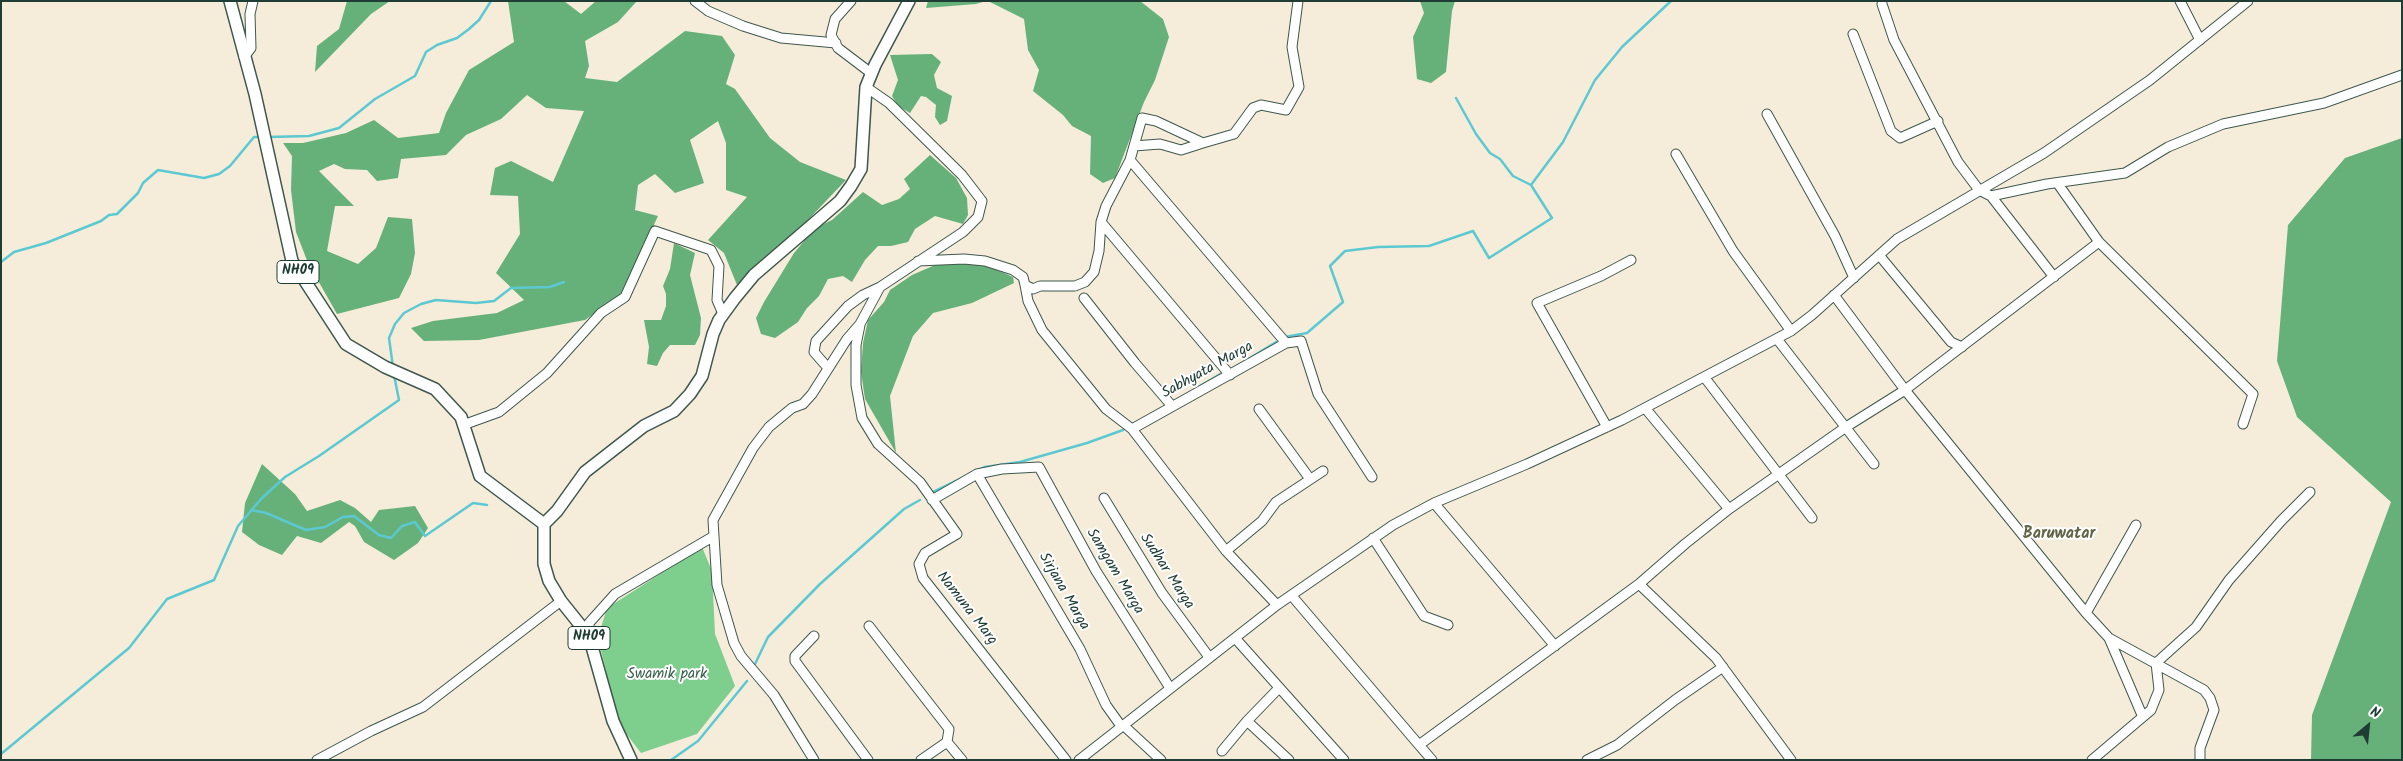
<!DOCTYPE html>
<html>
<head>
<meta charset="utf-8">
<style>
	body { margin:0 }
	#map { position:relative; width:2403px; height:761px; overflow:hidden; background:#f5edda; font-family:Kalam,sans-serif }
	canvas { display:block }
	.frame { position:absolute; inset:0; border:2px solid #1f3d34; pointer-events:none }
	.north { position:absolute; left:2343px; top:701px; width:50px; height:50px; -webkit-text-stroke:4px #fff; paint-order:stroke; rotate:28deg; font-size:14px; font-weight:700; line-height:20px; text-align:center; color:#1f3d34 }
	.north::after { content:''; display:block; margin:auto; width:18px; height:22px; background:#1f3d34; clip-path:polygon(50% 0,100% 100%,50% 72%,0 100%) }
</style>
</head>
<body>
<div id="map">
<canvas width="2403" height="761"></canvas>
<div class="frame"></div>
<div class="north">N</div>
</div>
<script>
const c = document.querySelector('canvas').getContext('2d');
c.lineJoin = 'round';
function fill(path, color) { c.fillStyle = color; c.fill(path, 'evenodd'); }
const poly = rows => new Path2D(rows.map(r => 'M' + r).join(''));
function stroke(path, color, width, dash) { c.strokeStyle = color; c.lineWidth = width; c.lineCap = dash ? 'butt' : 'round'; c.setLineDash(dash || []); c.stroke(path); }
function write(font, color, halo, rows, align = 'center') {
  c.font = font + ' Kalam,sans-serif'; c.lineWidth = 4; c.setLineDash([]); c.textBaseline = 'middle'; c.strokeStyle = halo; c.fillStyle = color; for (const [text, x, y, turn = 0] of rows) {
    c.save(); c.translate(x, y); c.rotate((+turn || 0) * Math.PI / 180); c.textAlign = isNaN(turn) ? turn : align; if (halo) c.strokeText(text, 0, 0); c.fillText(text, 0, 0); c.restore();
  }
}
const green = poly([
	[702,547,712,571,715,634,735,686,697,734,641,753,618,723,598,637,607,608]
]);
const forest = poly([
	[347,1,390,1,371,14,315,72,317,46,339,29],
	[508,1,564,1,581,14,596,1,637,1,618,22,585,41,589,66,585,78,617,82,685,31,722,36,735,55,726,84,735,89,770,138,800,162,846,180,805,223,737,285,724,253,708,240,747,197,726,190,726,143,718,121,690,140,704,183,675,193,655,174,638,185,635,210,658,216,622,293,585,320,479,340,424,341,411,328,433,321,497,313,524,300,496,273,520,234,518,196,490,195,495,168,511,161,553,182,584,111,546,108,527,95,501,119,466,135,446,155,401,159,398,178,377,181,367,170,345,169,334,164,319,171,354,206,335,206,327,251,358,264,376,248,388,217,412,219,415,253,411,274,399,298,337,314,308,263,296,232,291,190,292,156,283,143,303,143,346,133,374,120,398,138,439,133,446,113,469,70,514,42],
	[928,1,986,1,976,4,926,8],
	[988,1,1140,1,1163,19,1169,37,1155,80,1144,102,1115,178,1103,183,1090,174,1091,136,1072,126,1063,115,1033,91,1039,70,1028,50,1024,19],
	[1420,1,1455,1,1452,11,1446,72,1431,83,1417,79,1413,37,1424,13],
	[932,54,941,62,934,75,937,88,952,96,947,121,940,125,935,117,936,105,926,97,921,96,910,113,898,106,892,96,898,80,890,55],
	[2402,138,2402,760,2311,760,2312,715,2391,502,2297,417,2277,361,2288,225,2345,158],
	[930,155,956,178,967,198,968,215,963,224,935,216,915,229,908,242,891,246,878,246,865,260,852,282,843,276,828,279,819,296,807,308,798,322,775,338,761,334,756,318,764,302,794,253,815,228,832,220,863,192,882,205,899,199,910,189,904,179],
	[674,243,695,253,690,275,701,318,700,335,695,345,670,345,663,353,657,366,647,364,649,347,644,320,661,320,666,306,666,294,663,286,670,269],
	[968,263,988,266,1013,277,1014,283,972,303,933,313,913,336,890,396,896,453,865,399,861,372,863,343,868,320,884,302,890,290,912,275,935,265],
	[262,464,295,494,307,511,340,500,355,508,371,522,379,510,415,506,428,528,418,543,394,560,364,542,355,526,349,522,321,543,297,536,282,555,259,545,242,532,245,503]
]);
const stream = poly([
	[1456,98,1476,134,1490,153,1500,159,1513,176,1531,185],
	[268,137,309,136,339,128,375,99,415,76,426,52,437,45,457,38,469,29,479,20,491,1],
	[1,262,14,252,46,243,101,221,109,215,117,214,138,193,143,183,158,170,204,178,219,174,230,166,254,137,262,137],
	[1285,337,1307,333,1343,302,1330,266,1345,251,1378,247,1429,246,1473,231,1489,258,1552,218,1531,185,1563,142,1595,80,1622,47,1671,1],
	[1237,366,1276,342],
	[393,367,389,338,395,324,404,313,421,304,436,300,476,303,494,301,511,288,550,287,564,282],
	[1200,386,1222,373],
	[931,493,985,467,1020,462,1087,443,1123,430],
	[251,510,266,513,306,530,325,527,343,517,354,516,379,535,391,538,402,526,415,522,425,536,473,503,487,505],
	[755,664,768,637,820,584,904,509,920,500],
	[1,754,129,648,167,599,214,580,238,526,261,499,285,477,319,456,399,400,394,375],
	[671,760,698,741,747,681]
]);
const minor = poly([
	[695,1,708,11,743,26,781,38,836,43],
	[851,1,835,19,831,35,838,48,871,73],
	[2180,1,2200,40],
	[1882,4,1894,40,1958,162,1979,190,1991,196,2047,184,2125,173,2168,147,2223,124,2324,103,2402,75],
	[1853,34,1891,131,1900,138,1938,121],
	[244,57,251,48,250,14,253,1],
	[1767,114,1835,236,1854,278],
	[1134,146,1160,144,1181,150,1203,143],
	[1676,154,1733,251,1791,331],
	[1130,160,1286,343,1132,429,1226,551,1277,605],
	[2058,184,2099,242,2253,394,2243,424],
	[1991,196,2054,277],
	[1101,222,1230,375],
	[1879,255,1951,342,1962,347],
	[918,261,964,259,985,261,1013,270,1023,277,1025,285,1033,289,1040,286,1075,286,1085,282,1094,272,1099,251,1101,222,1106,206,1130,160,1142,118,1156,121,1203,143,1234,134,1253,108,1261,105,1286,110,1299,87,1292,47,1298,1],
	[1025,285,1028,301,1042,330,1106,409,1132,429],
	[1834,295,1905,390,2086,613,2109,638,2204,690,2210,698,2214,710,2200,748,2200,760],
	[1084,298,1135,363,1172,406],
	[860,325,856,345,856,385,862,418,878,444,920,482,957,534,925,553,919,564,923,578,1066,760],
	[1777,339,1874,464],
	[1286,343,1301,341,1318,394,1372,477],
	[828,368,814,352,816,341,848,306,863,295,880,287],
	[1705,378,1812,518],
	[1645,408,1729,509],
	[1259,409,1310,479],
	[463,425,499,412,547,373,601,313,625,297,655,231,711,250,719,266,717,300,723,314],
	[1607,427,1537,303,1601,276,1631,260],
	[977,474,1080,649,1106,705,1121,726],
	[1104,498,1162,593,1209,657],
	[932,500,977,474,1002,469,1039,467,1096,571,1170,688],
	[1434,503,1555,646],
	[1373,538,1424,616,1448,625],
	[1226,551,1262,521,1276,502,1323,471],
	[1639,584,1716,658,1791,760],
	[1292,596,1419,745,1639,584,1685,544,1729,509,1846,427,1905,390,2099,242],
	[2086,613,2136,525],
	[869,626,949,729,947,742],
	[589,636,589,623,615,594,714,536],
	[814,636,795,656,795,661,868,760],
	[1235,638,1344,760],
	[2109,638,2142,715],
	[1247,721,1289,760],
	[1123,725,1161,760],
	[1419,745,1432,760],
	[1222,751,1247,721,1279,688],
	[317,760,371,731,423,707,561,601],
	[814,760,774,695,741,656,734,643,717,585,713,520,753,448,769,427,792,408,803,404,812,394,847,339,860,324,880,287,963,232,978,217,982,201,962,175,889,103,866,87],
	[921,760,947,742,962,760],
	[1079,760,1277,605,1393,525,1434,503,1527,464,1622,420,1791,331,1812,315,1897,239,2044,153,2150,80,2248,1],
	[1587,760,1617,745,1675,700,1723,667],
	[2092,760,2151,710,2159,690,2156,663,2196,627,2229,580,2281,521,2310,492]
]);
const major = poly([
	[230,1,255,94,292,261,346,344,385,367,435,389,461,417,480,476,544,524],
	[631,760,613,721,589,636,561,601,549,581,544,564,544,524,557,511,585,472,644,426,674,411,690,394,702,376,713,334,719,320,735,298,754,275,840,201,851,186,861,169,866,87,875,65,909,1]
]);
const shields = [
	[298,272,42],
	[589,638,42]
];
const shieldNames = [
	["NH09",298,272],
	["NH09",589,638]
];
const streetNames = [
	["Sabhyata Marga",1208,371,-29],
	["Samgam Marga",1114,572,59],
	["Sudhar Marga",1166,572,57],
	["Sirjana Marga",1063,592,60],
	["Namuna Marg",966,609,52]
];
const parkNames = [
	["Swamik park",667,675]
];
const neighbourhoodNames = [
	["Baruwatar",2059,535]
];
fill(green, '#7ece8e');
fill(forest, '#66b179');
stroke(stream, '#5cc9d2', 2.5);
stroke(minor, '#3f574d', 11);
stroke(major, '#3f574d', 14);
stroke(minor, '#fff', 9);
stroke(major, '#fff', 11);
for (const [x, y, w] of shields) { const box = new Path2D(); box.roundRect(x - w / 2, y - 11.5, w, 23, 4); c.fillStyle = '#fff'; c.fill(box); stroke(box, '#1f3d34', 1); }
write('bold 14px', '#1f3d34', null, shieldNames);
write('15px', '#1f3d34', '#fff', streetNames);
write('15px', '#37614a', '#fff', parkNames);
write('bold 16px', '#636447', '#fff', neighbourhoodNames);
</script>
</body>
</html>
